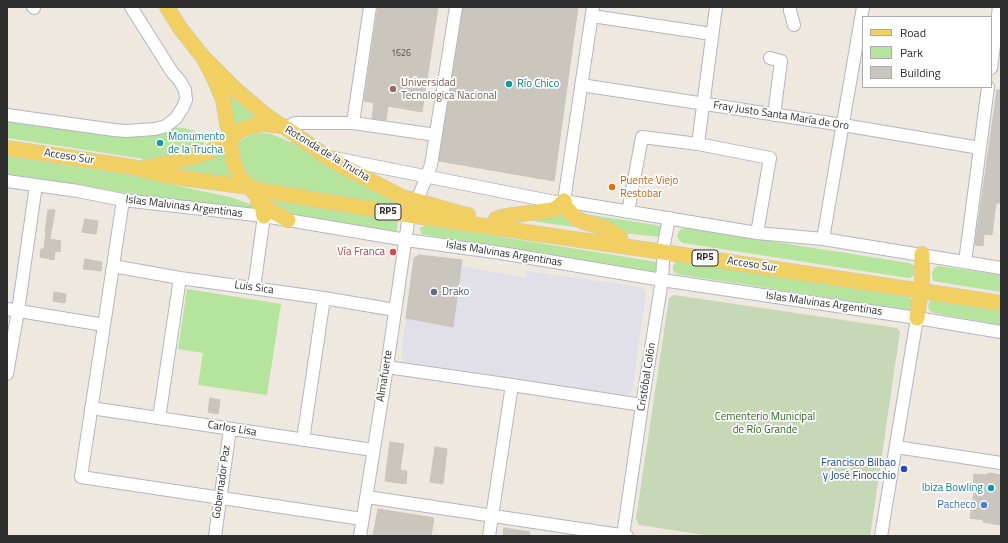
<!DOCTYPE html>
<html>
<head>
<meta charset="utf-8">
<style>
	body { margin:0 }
	#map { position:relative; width:1008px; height:543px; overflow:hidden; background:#eee8df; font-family:"Titillium Web",sans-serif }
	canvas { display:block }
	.frame { position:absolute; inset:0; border:8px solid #2d2d2d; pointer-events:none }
	.legend { position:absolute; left:862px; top:16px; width:130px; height:72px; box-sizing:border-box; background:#fff; border:1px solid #ababab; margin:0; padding:5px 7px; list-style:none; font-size:12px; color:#2d2d2d }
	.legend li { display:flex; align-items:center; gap:8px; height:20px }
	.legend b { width:20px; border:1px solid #ababab }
</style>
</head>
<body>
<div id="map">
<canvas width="1008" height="543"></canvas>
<div class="frame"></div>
<ul class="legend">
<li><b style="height:5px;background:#f1cf61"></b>Road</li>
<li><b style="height:11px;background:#b5e49c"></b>Park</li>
<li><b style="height:11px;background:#cac6bd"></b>Building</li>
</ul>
</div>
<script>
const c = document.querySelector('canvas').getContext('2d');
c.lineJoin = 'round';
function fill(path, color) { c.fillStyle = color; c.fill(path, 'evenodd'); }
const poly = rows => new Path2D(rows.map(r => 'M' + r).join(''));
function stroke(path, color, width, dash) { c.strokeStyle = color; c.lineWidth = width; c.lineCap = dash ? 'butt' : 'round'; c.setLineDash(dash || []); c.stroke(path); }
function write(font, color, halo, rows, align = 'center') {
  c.font = font + ' "Titillium Web",sans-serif'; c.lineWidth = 3.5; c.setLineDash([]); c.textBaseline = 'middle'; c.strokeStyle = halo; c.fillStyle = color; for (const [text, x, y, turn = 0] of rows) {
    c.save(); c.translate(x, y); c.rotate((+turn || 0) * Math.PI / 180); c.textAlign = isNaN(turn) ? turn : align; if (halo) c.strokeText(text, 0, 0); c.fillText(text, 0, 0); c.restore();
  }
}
const industrial = poly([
	[461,266,526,278,526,271,642,287,646,293,632,391,627,396,404,362,401,357,406,318,453,327]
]);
const green = poly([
	[224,87,263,121,232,128],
	[7,119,130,135,168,127,184,128,197,132,206,138,203,145,192,150,151,160,7,138],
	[259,133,271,134,281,138,295,144,343,174,399,202,400,206,264,184,251,180,240,169,238,145,240,141,245,138,251,135],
	[226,146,228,165,233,182,166,169],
	[7,156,137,176,160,182,234,198,257,207,261,212,126,193,7,174],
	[262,197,398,218,397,229,396,232,394,233,301,217,286,212],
	[585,214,662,226,661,237,622,233],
	[565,215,581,228,532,221,556,216],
	[428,225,657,262,655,274,421,234,420,228,424,226],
	[687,228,909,263,915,266,918,273,914,276,908,278,683,243,679,240,677,235,681,229],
	[679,261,908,297,913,300,911,310,907,310,677,274,673,271,673,266,675,263],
	[938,266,1001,275,1001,292,933,281,932,273,934,268],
	[187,289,281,304,267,395,198,385,203,353,178,349],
	[937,299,1001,309,1001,325,934,313,929,310,928,305,931,300]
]);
const cemetery = poly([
	[674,295,897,328,900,332,870,536,711,536,639,525,636,519,669,298]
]);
const building = poly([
	[378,7,438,7,422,112,388,106,386,120,372,118,374,103,364,101,378,7],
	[463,7,578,7,554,181,439,161,463,7],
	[997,90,1001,90,1001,203,996,203,992,235,984,234,983,246,975,245,997,90],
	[48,210,55,210,50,239,61,241,60,252,55,251,54,260,40,257,41,249,44,249,46,232,45,232,48,210],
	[85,219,98,221,96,234,82,232,85,219],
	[419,255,462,260,453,327,406,318,414,258,419,255],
	[85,259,102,262,101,271,83,269,85,259],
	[54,292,66,294,65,303,53,301,54,292],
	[210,398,220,400,218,414,208,412,210,398],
	[390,442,404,444,400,470,407,471,406,484,385,481,390,442],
	[435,447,447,449,443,484,430,482,435,447],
	[990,473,1001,475,1001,525,983,522,984,520,970,518,975,486,973,486,974,474,985,475,990,473],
	[378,509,434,518,431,536,373,536,378,509],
	[504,528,530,532,529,536,503,536,504,528]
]);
const minor = poly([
	[33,7,34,8],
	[790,7,790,11,794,25],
	[592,16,712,34],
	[770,58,781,61,774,115],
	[991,68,999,7],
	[581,85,843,125,980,148],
	[7,115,114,130,126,131,155,129,166,126,176,118,183,107,186,100,185,90,180,81,172,72,131,7],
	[353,123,370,7],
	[285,128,295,123,353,123,436,135],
	[698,144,716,7],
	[334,158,555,202,564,201,757,233,823,239,1001,268],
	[7,181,78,191,123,200,264,216,406,240,501,253,662,280,917,318,1001,332],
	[123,200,81,477,362,519],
	[417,201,431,165,456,7],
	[564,201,593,7],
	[628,212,642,137,698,144,770,158,757,233],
	[823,239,863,7],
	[965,262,988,87],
	[113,266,180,278,324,298,395,310],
	[254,288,264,216],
	[7,309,104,325],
	[387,367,512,385,642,405],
	[7,374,18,311,36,185],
	[91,408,373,450],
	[159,418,180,278],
	[303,440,324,298],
	[896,447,1001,463],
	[367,497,627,536],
	[215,536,230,429],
	[360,536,387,367,409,215],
	[489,536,512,385],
	[623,536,642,405,662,280,664,244,669,218],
	[881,536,917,318]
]);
const major = poly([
	[167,7,180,28,203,57,237,91,267,116,280,125],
	[7,148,132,167,168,176,249,187,270,192,409,215,417,201,402,197,344,167,324,155,283,126,263,124,252,126,239,131,231,139,231,146,232,156,237,170,241,178,249,187,258,197,262,205,264,216],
	[145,167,161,165,194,157,209,152,231,139,227,123,223,99,214,78,203,57],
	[417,201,462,214,468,215],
	[564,201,566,208,576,218,584,222,605,228,620,237],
	[258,203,288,220],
	[409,215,663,252,1001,303],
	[496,219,506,216,553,210,558,207,564,201],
	[917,318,922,283,922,254]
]);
const markers = [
	[509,84,4,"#0f9aa8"],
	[393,89,4,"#8d6e63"],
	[160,143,4,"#0f9aa8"],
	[612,187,4,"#e8710a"],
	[393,252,4,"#e0444e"],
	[434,292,4,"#5c6f8a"],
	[904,469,4,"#1a4fb4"],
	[991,488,4,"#0f9aa8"],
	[984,505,4,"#3f7fe0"]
];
const numberNames = [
	["1626",401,54]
];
const shields = [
	[388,212,26],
	[705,258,26]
];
const shieldNames = [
	["RP5",388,212],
	["RP5",705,258]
];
const educationNames = [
	["Universidad",401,83],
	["Tecnologica Nacional",401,96]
];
const cultureNames = [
	["Río Chico",517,84],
	["Monumento",168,137],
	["de la Trucha",168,150],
	["Ibiza Bowling",983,488,"right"]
];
const streetNames = [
	["Fray Justo Santa María de Oro",781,116,9],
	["Rotonda de la Trucha",327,154,31],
	["Acceso Sur",69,157,9],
	["Islas Malvinas Argentinas",184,207,7],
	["Islas Malvinas Argentinas",504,254,9],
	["Acceso Sur",752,265,9],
	["Luis Sica",254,288,8],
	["Islas Malvinas Argentinas",824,304,8],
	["Almafuerte",385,376,-81],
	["Cristóbal Colón",647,377,-81],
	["Carlos Lisa",232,429,9],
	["Gobernador Paz",222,482,-82]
];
const foodNames = [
	["Puente Viejo",620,181],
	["Restobar",620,194]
];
const healthNames = [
	["Vía Franca",385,252]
];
const serviceNames = [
	["Drako",442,292]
];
const parkNames = [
	["Cementerio Municipal",765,417],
	["de Río Grande",765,430]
];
const transitNames = [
	["Francisco Bilbao",896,463],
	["y José Finocchio",896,476]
];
const shopNames = [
	["Pacheco",976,505]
];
fill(industrial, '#e1dfe7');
fill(green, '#b5e49c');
fill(cemetery, '#c7d8b6');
fill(building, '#cac6bd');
stroke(building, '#cac3b8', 1);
stroke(minor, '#b3b5c0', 14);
stroke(major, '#c8c8c8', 16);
stroke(minor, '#fff', 12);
stroke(major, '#f1cf61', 15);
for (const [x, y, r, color] of markers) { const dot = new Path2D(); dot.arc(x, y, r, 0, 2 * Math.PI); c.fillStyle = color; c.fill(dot); stroke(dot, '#fff', 1.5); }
write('9px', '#545351', null, numberNames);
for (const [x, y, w] of shields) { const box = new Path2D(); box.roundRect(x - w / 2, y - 8, w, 16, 3); c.fillStyle = '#fff'; c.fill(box); stroke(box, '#2d2d2d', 1); }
write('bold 10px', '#2d2d2d', null, shieldNames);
write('11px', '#785e54', '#fff', educationNames, 'left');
write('11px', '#0d838f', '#fff', cultureNames, 'left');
write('11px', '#2d2d2d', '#fff', streetNames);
write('11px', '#c56008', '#fff', foodNames, 'left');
write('11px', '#be3a42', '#fff', healthNames, 'right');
write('11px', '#4e5e75', '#fff', serviceNames, 'left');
write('11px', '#2c6b1b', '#fff', parkNames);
write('11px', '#164399', '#fff', transitNames, 'right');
write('11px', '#366cbe', '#fff', shopNames, 'right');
</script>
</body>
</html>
